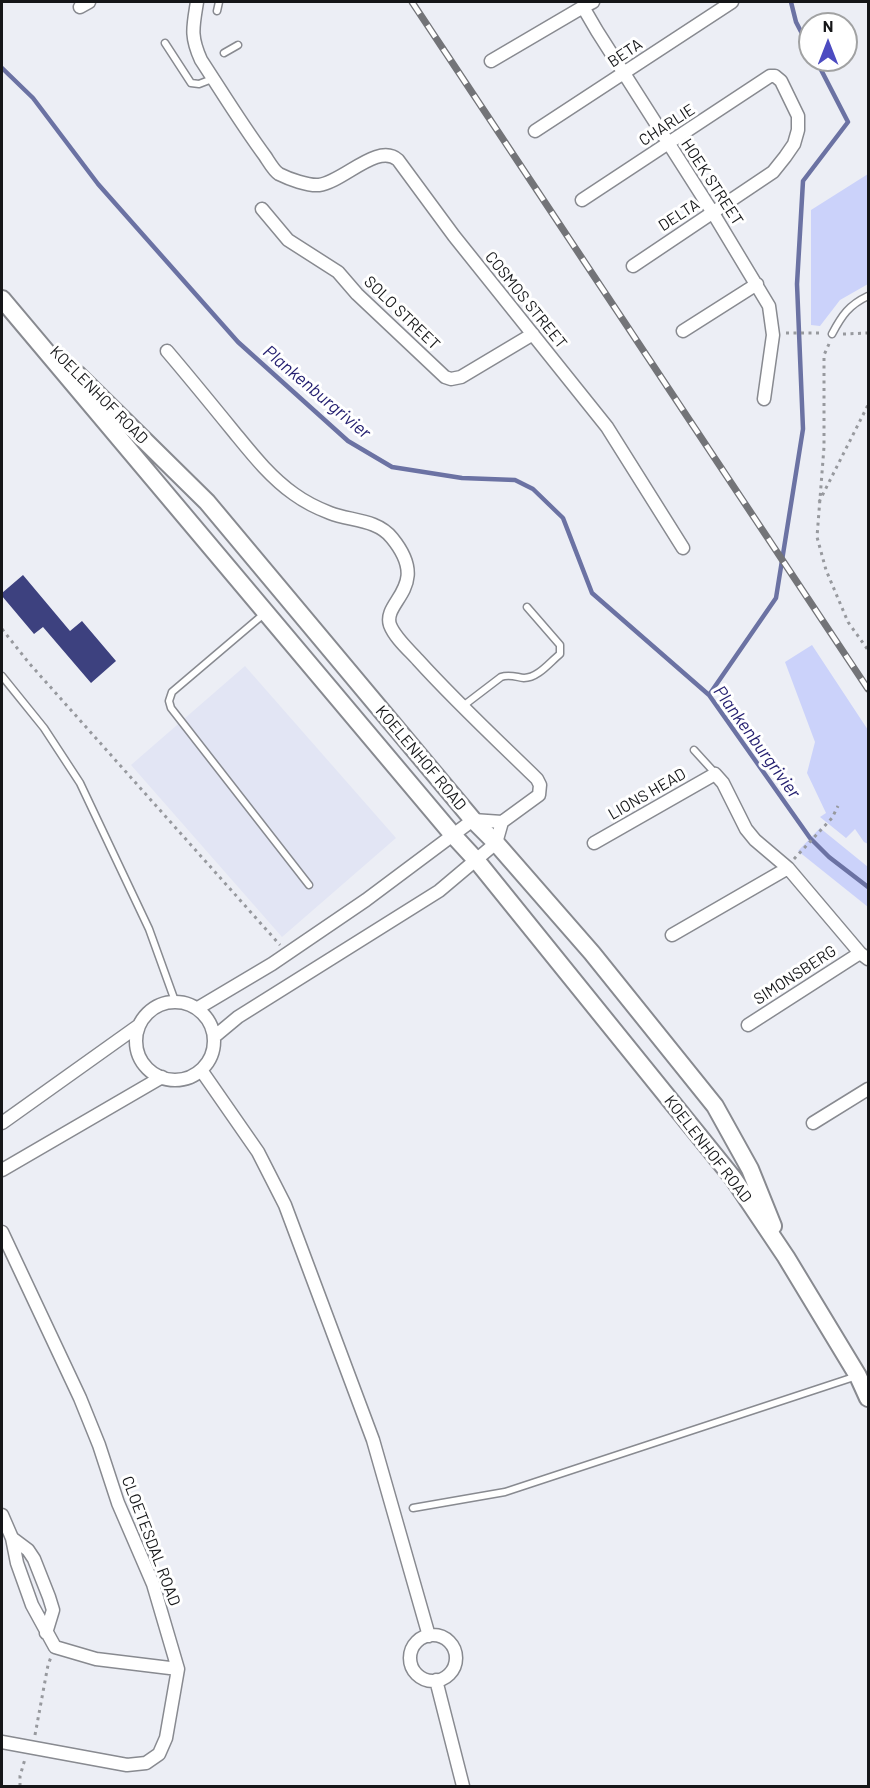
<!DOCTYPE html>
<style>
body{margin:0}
#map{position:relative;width:870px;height:1788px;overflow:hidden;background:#eceef5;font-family:Barlow,sans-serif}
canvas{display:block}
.frame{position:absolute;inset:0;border:3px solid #151618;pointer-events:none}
.north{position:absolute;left:798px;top:12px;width:60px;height:60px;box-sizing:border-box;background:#fff;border:2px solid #a1a2a3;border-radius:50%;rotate:0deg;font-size:16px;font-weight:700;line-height:24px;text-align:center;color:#151618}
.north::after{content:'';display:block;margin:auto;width:21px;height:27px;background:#4c4bc1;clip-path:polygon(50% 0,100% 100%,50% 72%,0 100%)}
</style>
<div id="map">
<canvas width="870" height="1788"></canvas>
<div class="frame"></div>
<div class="north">N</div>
</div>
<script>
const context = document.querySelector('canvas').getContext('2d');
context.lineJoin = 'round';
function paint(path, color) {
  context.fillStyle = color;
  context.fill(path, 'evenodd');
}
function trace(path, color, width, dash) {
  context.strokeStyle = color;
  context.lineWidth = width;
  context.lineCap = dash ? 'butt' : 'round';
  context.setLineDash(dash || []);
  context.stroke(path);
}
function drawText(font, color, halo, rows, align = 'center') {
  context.font = font + ' Barlow,sans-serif';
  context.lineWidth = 6;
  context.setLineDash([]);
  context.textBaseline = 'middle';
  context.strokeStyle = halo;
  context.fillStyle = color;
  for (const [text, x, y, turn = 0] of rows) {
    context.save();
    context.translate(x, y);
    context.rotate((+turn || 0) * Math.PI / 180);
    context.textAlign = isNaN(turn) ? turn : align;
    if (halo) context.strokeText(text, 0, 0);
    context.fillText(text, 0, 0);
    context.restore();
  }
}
paint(new Path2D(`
 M245 666 396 838 282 937 131 765Z`), '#e2e5f4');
paint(new Path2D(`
 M868 174V284L840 300 820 326 811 325V210Z
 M812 645 868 730V844L864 842 855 829 846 838 820 817 826 813 807 773 815 742 785 662Z
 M820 828 868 867V907L798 851Z`), '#cbd2fa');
trace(new Path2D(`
 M791 2 796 22 810 49
 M2 68 33 98 98 184 238 342 348 441 392 467 462 478 515 480 533 489 563 518 592 593 709 695 810 838 829 857 868 887
 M709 695 776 598 803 429 797 284 803 181 848 122 816 60`), '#6b72a3', 4.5);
paint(new Path2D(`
 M23 575 70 631 82 621 116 661 91 683 43 627 34 634 2 596V593Z`), '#3d417f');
const lane = new Path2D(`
 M217 11 219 2
 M165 43 191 83 199 84 212 79
 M224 53 238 45
 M832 334C842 315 849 305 868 296
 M265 613 172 692 169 701 171 708 309 885
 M2 676 44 728 80 783 149 929 175 1001
 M463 706 501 677C509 674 516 677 524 678 538 678 550 662 560 654V645L527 607
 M694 750 715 773
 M413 1508 505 1492 857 1376`);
const street = new Path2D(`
 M197 2C193 27 190 36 201 60 222 92 242 125 265 156 269 162 274 171 279 174 289 179 308 186 319 185 343 182 378 142 398 160L454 236 607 427 683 548
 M593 2 583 7 597 31 713 213 769 306 773 335 764 399
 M80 7 89 2
 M491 61 583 7
 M535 131 732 2
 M582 200 770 76H775L781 81 798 116V130L794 144 785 157 773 172 633 266
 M262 209 288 240 338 272 357 294 445 377 451 379 461 377 533 334
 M683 331 757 284
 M167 351C190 378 212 405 234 432 252 454 270 477 294 494 305 502 317 508 330 513 350 521 377 519 392 538 432 587 382 601 390 625 395 638 409 650 418 660 456 702 497 740 537 779L540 785 539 795 502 822 496 843 439 891 238 1017 214 1037
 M594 843 715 774 723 783 746 829 755 840 788 868 860 953 868 959
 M672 935 788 868
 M136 1041a39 39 0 1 1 78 0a39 39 0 1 1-78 0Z
 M198 1008 272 964 366 900 473 820 502 822
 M748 1025 860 953
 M201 1070 258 1152 285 1205 373 1440 429 1636
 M2 1123 138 1026
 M813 1123 868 1089
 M2 1170 162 1077
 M2 1232 80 1398 99 1445 118 1503 153 1584 178 1669 166 1738 159 1754 146 1763 127 1765 2 1742
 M2 1515 12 1538 17 1563 32 1605 55 1647 96 1659 178 1669
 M12 1538 28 1550 34 1559 49 1597 53 1610 46 1633
 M410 1658a23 23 0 1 1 46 0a23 23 0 1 1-46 0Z
 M436 1680 463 1786`);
const secondary = new Path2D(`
 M2 299 453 835 477 861 733 1178 786 1257 858 1376 868 1398
 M77 374 207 502 473 820 496 843 592 953 715 1106 750 1169 773 1226`);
trace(lane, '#888a90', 9);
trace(street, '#888a90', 15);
trace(secondary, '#888a90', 20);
trace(new Path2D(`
 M786 333H822
 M843 334 868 333
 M829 344 824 355V447L817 537 826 570 848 622 868 650
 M819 502 868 405
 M2 629 29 663 280 945
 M794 859 832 818 838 806
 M35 1735 48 1665 51 1657
 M20 1786V1776L25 1759`), '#97999e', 3, [3, 4.5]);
trace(lane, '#fff', 6);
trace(street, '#fff', 12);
trace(secondary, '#fff', 16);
const rail = new Path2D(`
 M412 2 868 689`);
trace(rail, '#737478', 7);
trace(rail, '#fff', 4.5, [14]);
drawText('16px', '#151618', '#fff', [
 ["BETA",625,53,-34],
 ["CHARLIE",667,125,-33],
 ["HOEK STREET",712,182,57],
 ["DELTA",679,215,-33],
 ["COSMOS STREET",526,300,51],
 ["SOLO STREET",402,313,44],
 ["KOELENHOF ROAD",99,395,45],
 ["KOELENHOF ROAD",421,758,50],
 ["LIONS HEAD",647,794,-30],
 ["SIMONSBERG",795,975,-33],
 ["KOELENHOF ROAD",708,1149,52],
 ["CLOETESDAL ROAD",151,1541,69]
]);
drawText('italic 18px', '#252071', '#fff', [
 ["Plankenburgrivier",317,392,40],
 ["Plankenburgrivier",757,742,54]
]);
</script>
